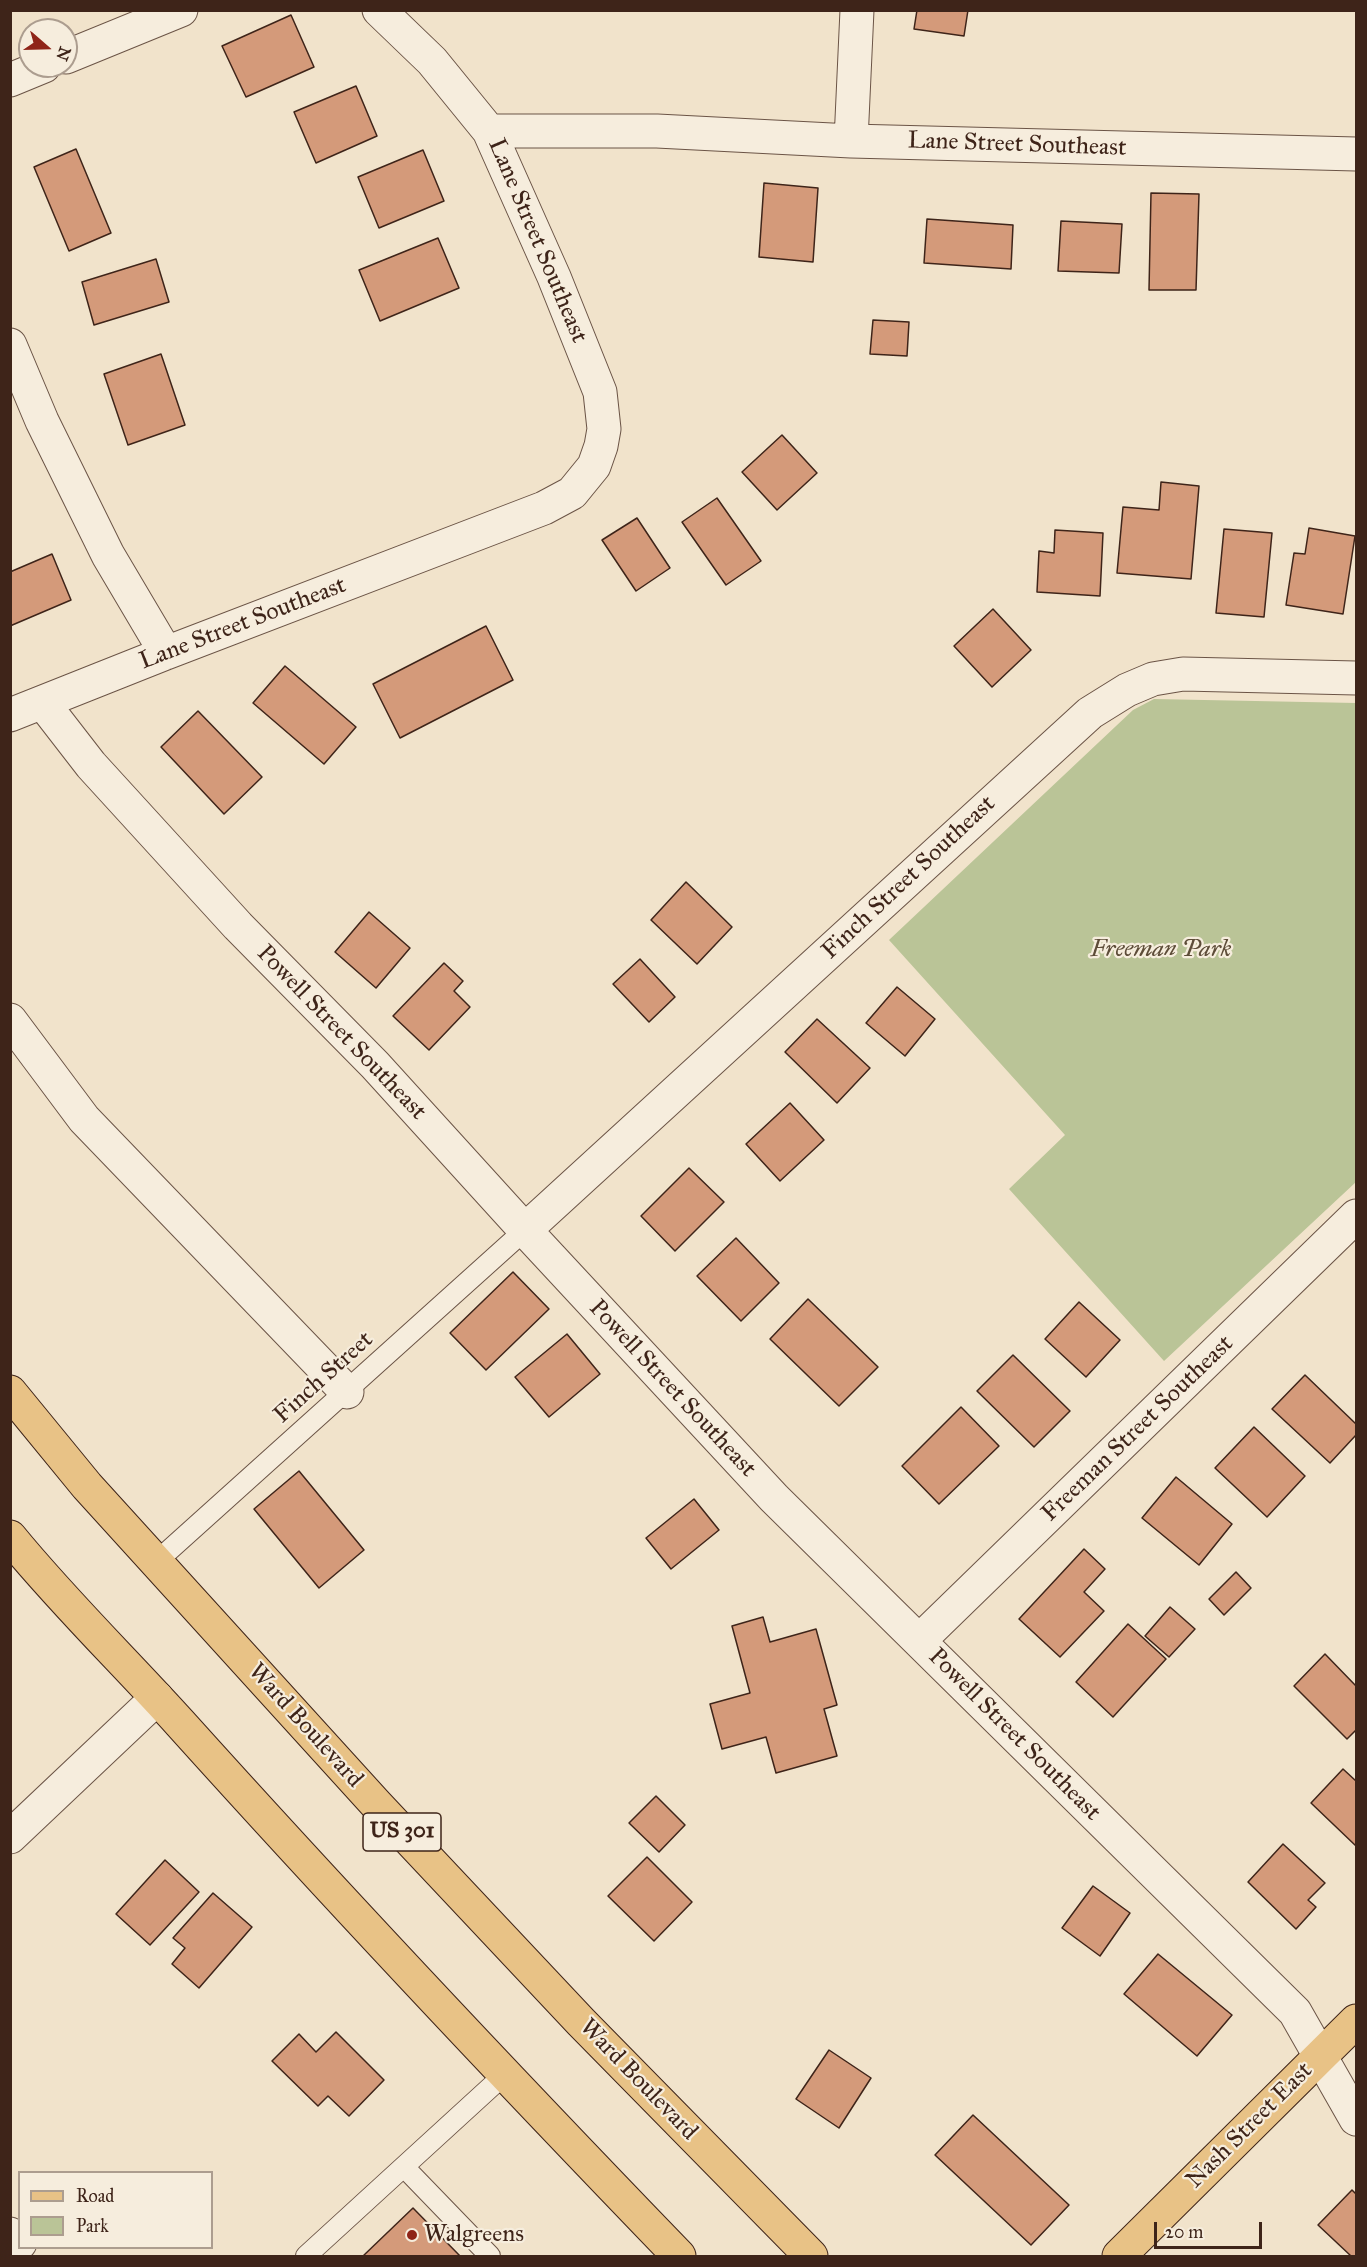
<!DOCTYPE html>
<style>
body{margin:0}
#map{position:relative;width:1367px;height:2267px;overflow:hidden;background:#f1e3cb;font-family:"IM FELL Great Primer",serif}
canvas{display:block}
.frame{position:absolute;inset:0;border:12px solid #3e2419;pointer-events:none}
.legend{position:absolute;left:18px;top:2171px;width:195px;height:78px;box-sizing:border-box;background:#f6eddd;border:2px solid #ac9d8f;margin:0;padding:8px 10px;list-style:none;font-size:18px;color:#3e2419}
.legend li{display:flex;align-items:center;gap:12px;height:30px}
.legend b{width:30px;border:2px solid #ac9d8f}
.north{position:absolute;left:18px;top:18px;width:60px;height:60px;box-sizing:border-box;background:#f6eddd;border:2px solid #ac9d8f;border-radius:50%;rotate:110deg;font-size:16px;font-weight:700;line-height:24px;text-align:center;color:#3e2419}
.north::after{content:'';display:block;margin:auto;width:21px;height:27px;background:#8f2418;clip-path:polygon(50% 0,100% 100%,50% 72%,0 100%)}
.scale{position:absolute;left:1154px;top:2222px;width:108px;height:27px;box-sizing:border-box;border:3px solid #3e2419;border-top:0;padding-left:8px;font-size:18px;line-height:21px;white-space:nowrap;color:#3e2419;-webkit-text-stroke:4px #f6eddd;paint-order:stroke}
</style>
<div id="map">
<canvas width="1367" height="2267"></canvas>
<div class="frame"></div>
<ul class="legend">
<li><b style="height:8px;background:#e8c286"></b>Road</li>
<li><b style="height:16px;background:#bac497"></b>Park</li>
</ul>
<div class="north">N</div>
<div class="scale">20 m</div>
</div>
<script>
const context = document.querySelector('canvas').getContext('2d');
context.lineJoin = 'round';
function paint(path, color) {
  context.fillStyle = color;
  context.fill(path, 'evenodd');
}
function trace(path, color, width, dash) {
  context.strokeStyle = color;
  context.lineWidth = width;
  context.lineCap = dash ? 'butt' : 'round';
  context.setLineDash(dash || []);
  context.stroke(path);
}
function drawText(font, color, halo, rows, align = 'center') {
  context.font = font + ' "IM FELL Great Primer",serif';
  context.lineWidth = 4.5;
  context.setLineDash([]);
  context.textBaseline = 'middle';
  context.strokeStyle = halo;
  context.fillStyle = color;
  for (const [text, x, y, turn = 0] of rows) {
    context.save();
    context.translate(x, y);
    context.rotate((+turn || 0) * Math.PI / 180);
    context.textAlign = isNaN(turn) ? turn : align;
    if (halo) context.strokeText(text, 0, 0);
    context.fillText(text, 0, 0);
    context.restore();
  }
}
paint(new Path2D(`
 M1154 699 1356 703V1182L1164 1361 1009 1189 1065 1135 889 940 1133 710Z`), '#bac497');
const building = new Path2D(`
 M917 10H968L964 36 914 29Z
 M291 15 314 67 246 97 222 46Z
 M356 86 377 136 316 163 294 112Z
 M76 149 111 233 69 251 34 167Z
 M423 150 444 201 379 228 358 177Z
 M764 183 818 188 813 262 759 257Z
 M1151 193 1199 194 1196 290H1149Z
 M927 219 1013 225 1011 269 924 263Z
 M1061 221 1122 224 1119 273 1058 271Z
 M438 238 459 288 380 321 359 270Z
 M156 259 169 302 94 325 82 282Z
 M873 320 909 322 907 356 870 354Z
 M161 354 185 425 128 445 104 374Z
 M782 435 817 473 777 510 742 472Z
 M1161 482 1199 486 1191 579 1117 573 1123 507 1159 510Z
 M717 498 761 561 726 585 682 522Z
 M637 518 670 568 636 591 602 540Z
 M1309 528 1355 536 1343 614 1286 605 1294 553 1305 554Z
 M1224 529 1272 533 1264 617 1216 613Z
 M1055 530 1103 533 1100 596 1037 592 1039 551 1054 553Z
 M52 554 71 600 10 626V572Z
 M993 609 1031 650 992 687 954 646Z
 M486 626 513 680 400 738 373 684Z
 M285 666 356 727 324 764 253 703Z
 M198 711 262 777 224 814 161 747Z
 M686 882 732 927 697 964 651 920Z
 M369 912 410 948 376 988 335 952Z
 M640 959 675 997 649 1022 613 984Z
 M444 963 463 981 454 991 470 1007 429 1050 393 1016Z
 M897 987 935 1019 905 1056 866 1023Z
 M817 1019 870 1068 837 1103 785 1052Z
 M790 1103 824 1140 780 1181 746 1144Z
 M689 1168 724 1202 675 1251 641 1216Z
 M736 1238 779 1283 741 1321 697 1276Z
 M513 1272 549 1309 486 1370 450 1333Z
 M808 1299 878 1367 839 1406 770 1339Z
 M1079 1302 1120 1340 1086 1377 1045 1339Z
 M567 1334 600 1374 549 1417 515 1377Z
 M1013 1355 1070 1411 1034 1447 977 1391Z
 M1305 1375 1356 1424V1435L1330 1463 1272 1409Z
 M961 1407 999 1446 939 1504 902 1466Z
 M1254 1427 1305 1476 1267 1517 1215 1468Z
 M299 1471 364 1550 319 1588 254 1509Z
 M1176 1477 1232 1524 1199 1565 1142 1518Z
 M694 1499 719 1530 671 1569 646 1538Z
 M1084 1549 1105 1569 1084 1592 1104 1611 1060 1657 1019 1619Z
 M1236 1572 1251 1588 1224 1615 1209 1599Z
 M1170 1607 1195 1629 1169 1657 1145 1636Z
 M763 1617 770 1642 816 1629 837 1705 824 1709 837 1756 776 1773 766 1737 722 1749 710 1704 750 1693 732 1626Z
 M1128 1624 1166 1659 1113 1717 1076 1682Z
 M1325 1654 1356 1686V1730L1347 1739 1294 1686Z
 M1343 1769 1356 1781V1846L1311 1803Z
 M656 1796 685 1825 659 1852 629 1823Z
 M1283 1844 1325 1883 1308 1900 1316 1907 1296 1929 1248 1882Z
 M647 1857 692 1902 654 1941 608 1896Z
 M165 1860 199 1892 150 1945 116 1914Z
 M1093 1886 1130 1913 1100 1956 1062 1928Z
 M213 1893 252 1927 199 1988 172 1964 185 1948 173 1938Z
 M1158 1954 1232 2015 1197 2056 1124 1994Z
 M336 2032 384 2080 349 2116 328 2096 318 2106 272 2061 299 2034 316 2052Z
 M829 2050 871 2078 839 2128 796 2099Z
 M973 2115 1069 2205 1031 2245 935 2155Z
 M1352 2190 1356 2194V2256H1351L1318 2225Z
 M413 2208 460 2256H363Z`);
paint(building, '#d49a7a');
trace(building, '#3e2419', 1.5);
const service = new Path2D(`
 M156 1562 525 1230
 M404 2167 490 2256
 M306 2256 505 2074`);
const minor = new Path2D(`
 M66 57 181 10
 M10 80 44 66
 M489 131H657L851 141 1356 154
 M851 141 857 10
 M10 345 42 421 108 555 166 653
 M43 703 91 765 238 926 375 1065 525 1230 774 1498 1295 2012 1356 2119
 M10 715 166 653 544 508 572 493 594 466 601 446 604 429 600 392 554 277 489 131 432 61 379 10
 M10 1020 84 1119 347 1392
 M525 1230 1090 713 1127 690 1153 679 1183 674 1356 678
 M919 1641 1356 1216
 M10 1837 157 1698
 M10 2234 20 2243`);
const primary = new Path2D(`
 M1119 2256 1356 2021`);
const trunk = new Path2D(`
 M10 1392 87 1486 376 1804 581 2022 811 2256
 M10 1537C63 1602 124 1661 180 1723 343 1904 510 2081 679 2256`);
trace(service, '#6b5446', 22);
trace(minor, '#6b5446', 35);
trace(primary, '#3e2419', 35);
trace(trunk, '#3e2419', 35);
trace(service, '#f6eddd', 20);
trace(minor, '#f6eddd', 33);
trace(primary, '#e8c286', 33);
trace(trunk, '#e8c286', 33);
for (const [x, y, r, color] of [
 [412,2235,6,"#8f2418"]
]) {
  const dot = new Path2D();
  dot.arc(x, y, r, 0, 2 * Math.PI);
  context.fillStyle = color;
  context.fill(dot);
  trace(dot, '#f6eddd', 2);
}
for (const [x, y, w] of [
 [402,1832,78]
]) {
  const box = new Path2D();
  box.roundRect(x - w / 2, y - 19, w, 38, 4.5);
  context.fillStyle = '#f6eddd';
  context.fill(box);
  trace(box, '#3e2419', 1.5);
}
drawText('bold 22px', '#3e2419', null, [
 ["US 301",402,1832]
]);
drawText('24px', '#3e2419', '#f6eddd', [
 ["Lane Street Southeast",1017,145,2],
 ["Lane Street Southeast",537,241,67],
 ["Lane Street Southeast",243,624,-21],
 ["Finch Street Southeast",909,878,-43],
 ["Powell Street Southeast",341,1033,46],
 ["Finch Street",324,1378,-42],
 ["Powell Street Southeast",672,1389,47],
 ["Freeman Street Southeast",1138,1429,-44],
 ["Ward Boulevard",305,1726,48],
 ["Powell Street Southeast",1014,1735,45],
 ["Ward Boulevard",638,2080,46],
 ["Nash Street East",1250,2126,-45]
]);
drawText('italic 24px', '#5d4c38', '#f6eddd', [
 ["Freeman Park",1161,950]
]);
drawText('24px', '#3e2419', '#f6eddd', [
 ["Walgreens",424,2235]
], 'left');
</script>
